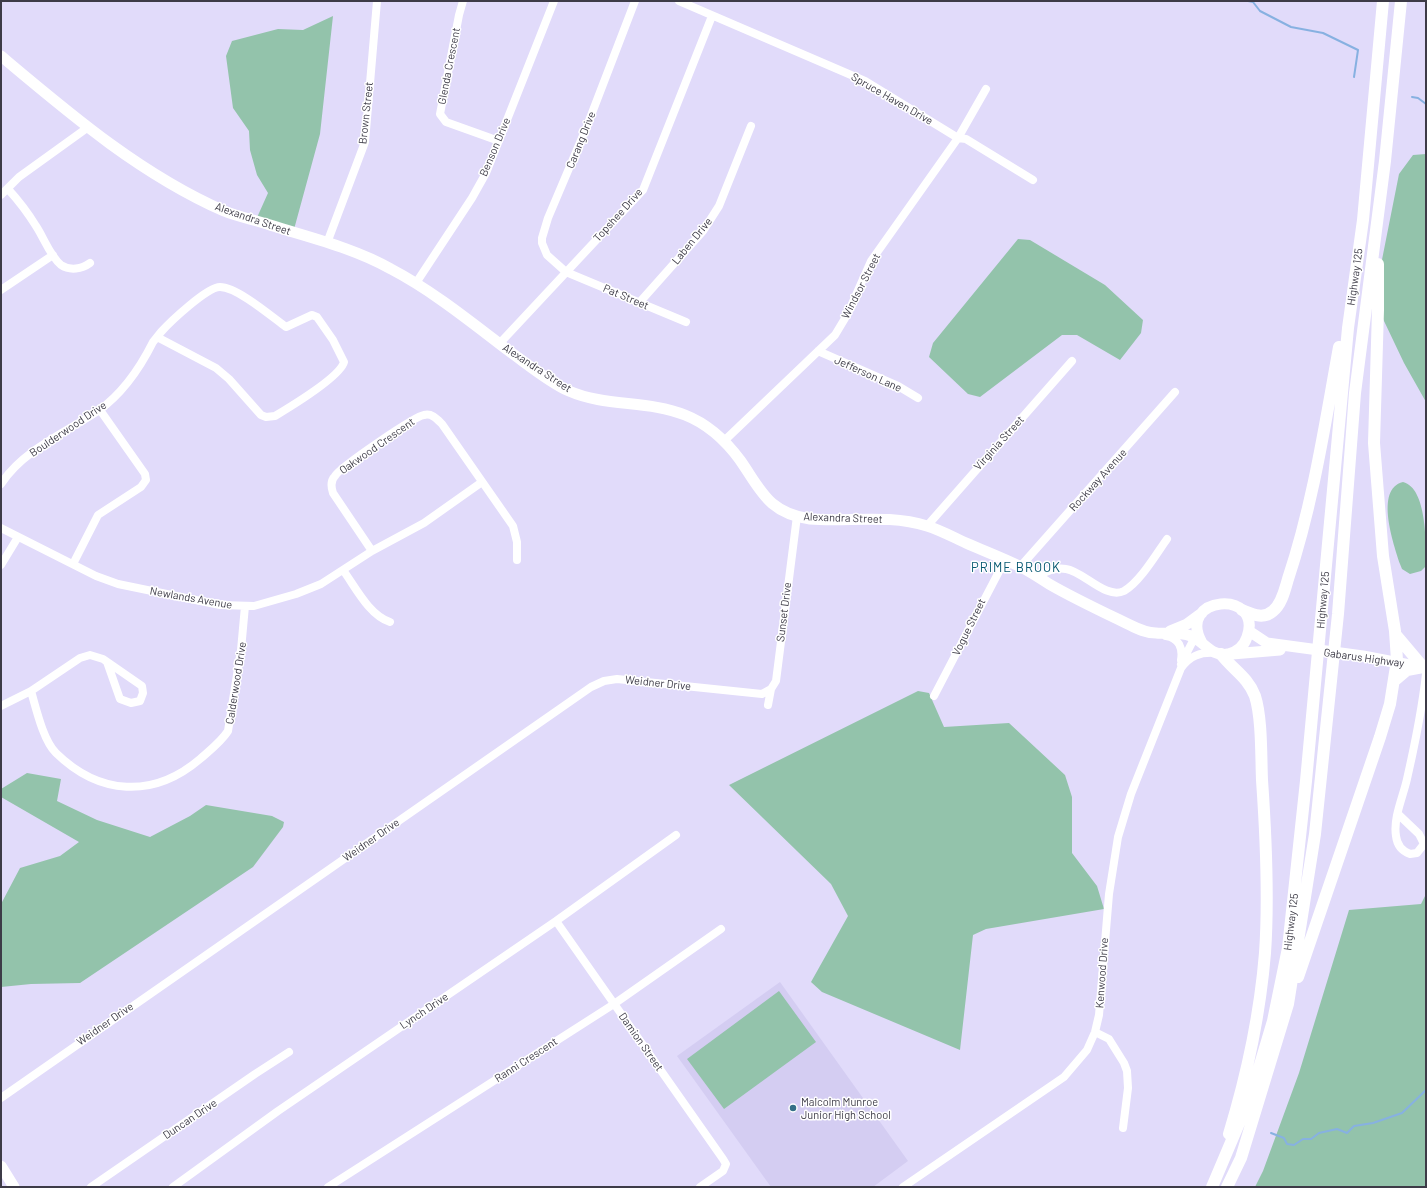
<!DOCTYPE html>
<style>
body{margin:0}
#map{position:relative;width:1427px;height:1188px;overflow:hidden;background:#e1dbfa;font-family:Barlow,sans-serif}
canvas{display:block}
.frame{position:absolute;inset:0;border:2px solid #3d3b47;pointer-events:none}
</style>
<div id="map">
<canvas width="1427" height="1188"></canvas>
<div class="frame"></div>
</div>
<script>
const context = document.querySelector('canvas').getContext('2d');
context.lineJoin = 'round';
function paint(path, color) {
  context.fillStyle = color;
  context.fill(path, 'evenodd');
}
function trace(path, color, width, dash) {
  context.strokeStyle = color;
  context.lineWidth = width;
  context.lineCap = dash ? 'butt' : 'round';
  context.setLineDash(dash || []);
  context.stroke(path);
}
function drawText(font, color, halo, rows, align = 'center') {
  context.font = font + ' Barlow,sans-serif';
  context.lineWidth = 3;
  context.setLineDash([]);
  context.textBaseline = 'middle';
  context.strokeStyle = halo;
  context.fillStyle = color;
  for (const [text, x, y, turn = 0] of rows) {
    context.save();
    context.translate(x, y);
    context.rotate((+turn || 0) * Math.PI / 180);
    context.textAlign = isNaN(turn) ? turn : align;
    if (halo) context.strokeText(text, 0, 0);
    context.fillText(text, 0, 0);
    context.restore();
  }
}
paint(new Path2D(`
 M780 982 908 1161 873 1187H771L677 1056Z`), '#d4cdf2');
paint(new Path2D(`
 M333 16 320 134 293 233 255 222 268 193 257 175 250 150 249 131 233 108 226 56 232 41 278 29 303 30Z
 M1426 154V402L1404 363 1374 300 1399 174 1413 155Z
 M1018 239 1030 240 1105 285 1143 320 1141 333 1120 360 1077 335H1062L980 397 968 394 929 357 933 343Z
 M1403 482C1427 488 1426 543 1426 566L1421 571 1410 574 1402 569 1400 564C1394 545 1374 489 1403 482Z
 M918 691 929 693 944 727 1009 723 1065 775 1072 797V853L1097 886 1104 909 986 929 973 935 960 1050 822 992 811 982 848 916 831 884 729 785Z
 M27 773 61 779 57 801 97 820 150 837 190 816 206 805 272 816 284 822 283 827 253 867 80 983 31 984 1 987V904L20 868 60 856 79 842 1 797V789Z
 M1426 894V1187H1255L1263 1171 1299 1073 1349 910 1421 904Z
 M779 991 816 1042 724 1109 687 1059Z`), '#93c3ab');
trace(new Path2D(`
 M1248 1 1253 2 1260 11 1291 27 1323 33 1358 50 1354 77
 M1412 97 1418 98 1426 104
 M1271 1133 1284 1138 1287 1144 1294 1145 1303 1139H1311L1319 1133 1337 1129 1347 1133 1354 1126 1373 1123 1402 1113 1426 1090`), '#87b1e1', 2);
trace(new Path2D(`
 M463 1 459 15 440 114 446 122 499 141
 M635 1 587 126 548 218 542 238V243L547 255 566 272 686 322
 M679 1 865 81 958 138 966 139 1033 180
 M8 189C18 200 28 213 36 226 44 238 50 256 61 265 70 271 82 269 90 263
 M1 195 19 177 87 128
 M327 243 365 142 377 1
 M416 283 472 198 486 173 554 1
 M1 290 53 255
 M639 303 703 231 719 206 751 126
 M500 343 643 190 712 16
 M818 351 898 386 918 398
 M724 441 835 335 847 315 871 261 958 138 986 89
 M1 484C23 450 65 433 98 411 122 394 140 368 153 342L161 332C170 322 207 287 220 287 237 287 271 316 286 327L312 315 317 317 333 340 344 362C340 377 290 407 275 416L266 417 261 415 229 379 216 368 157 337
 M927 526 1072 361
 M1 528 96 576 118 584 220 605 254 606 296 594 321 584 372 551 424 523 482 482
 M372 551 333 493C331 487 330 481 335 476 340 467 415 416 424 415 432 413 437 419 442 424L513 526 517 542V560
 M73 564 98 515 141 487 146 480 145 474 100 410
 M1 565 18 537
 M1020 567 1175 392
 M343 570C356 588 369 615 390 622
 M1036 576C1046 572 1054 567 1066 569 1083 571 1106 600 1124 591 1140 582 1157 553 1167 539
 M1166 636C1179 638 1183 648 1181 660
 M1181 664 1197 633
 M31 691C36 708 43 740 56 753 99 795 153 799 200 759 209 751 221 742 228 731L241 650 245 606
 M934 696 1005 560
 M768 705 771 689 776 681 797 516
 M1 706 31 691 80 658 90 655 103 659 142 686 143 693 140 701 131 703 120 699 107 662
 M1399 815 1419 834 1424 844 1417 853 1410 854C1402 851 1397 845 1396 836 1393 818 1403 797 1407 779 1415 744 1422 710 1426 674
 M556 921 723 1159 726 1164 723 1171 700 1187
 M1095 1032 1109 1039 1124 1063 1127 1071 1128 1088 1123 1128
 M1 1098 591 687 604 681 617 679 762 694 771 689
 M91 1187 255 1074 289 1052
 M173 1187 278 1111 556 921 676 835
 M328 1187 614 1004 721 929
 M903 1187 1064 1077 1087 1050 1095 1032 1099 1015 1109 894 1118 837 1131 794 1181 668C1190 656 1200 652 1215 653`), '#fff', 8);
trace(new Path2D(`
 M1 56C70 114 140 174 224 211 239 217 255 220 270 225 311 238 354 248 391 269 433 291 471 322 509 351 526 363 550 383 569 391 605 407 648 400 685 415 708 424 726 441 740 460 761 490 768 513 810 519 848 522 889 514 927 526 940 530 953 537 966 543 984 551 1003 558 1021 567 1031 572 1040 578 1049 584 1075 599 1103 612 1130 625 1138 629 1146 633 1156 633 1168 634 1180 632 1191 636 1205 642 1211 657 1228 654 1237 652 1244 646 1247 637 1264 589 1175 595 1202 643
 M1170 631 1187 624 1202 613
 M1249 631 1267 643 1363 656 1420 667
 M1232 654 1280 650
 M1 1166 14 1187`), '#fff', 11);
trace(new Path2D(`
 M1242 610C1252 614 1263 620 1273 611 1282 604 1285 589 1288 579 1313 504 1325 424 1339 347
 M1396 635 1423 667
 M1221 654C1232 669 1248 677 1255 696 1262 718 1261 756 1262 780 1266 837 1269 896 1265 953 1260 1014 1247 1075 1229 1134
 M1394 681 1407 670 1423 667
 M1298 977 1380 737 1390 704 1397 660 1395 631 1383 556 1374 443 1378 310V264
 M1212 1187 1251 1095 1273 1021 1288 948 1306 781 1348 328 1363 220 1383 1
 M1227 1187 1241 1158 1288 1004 1315 834 1338 614 1355 393 1385 161 1401 1`), '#fff', 12);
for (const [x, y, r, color] of [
 [793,1108,4,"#346f87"]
]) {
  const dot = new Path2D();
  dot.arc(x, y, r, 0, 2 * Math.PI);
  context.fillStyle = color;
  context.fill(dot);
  trace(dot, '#fff', 1.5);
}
drawText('11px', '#3d3b47', '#fff', [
 ["Glenda Crescent",449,66,-79],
 ["Spruce Haven Drive",892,99,30],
 ["Brown Street",366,113,-84],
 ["Carang Drive",581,140,-68],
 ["Benson Drive",495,147,-67],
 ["Topshee Drive",618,215,-48],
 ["Alexandra Street",253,219,19],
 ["Laben Drive",692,241,-51],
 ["Highway 125",1355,277,-82],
 ["Windsor Street",861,286,-63],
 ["Pat Street",626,297,23],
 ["Alexandra Street",537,368,33],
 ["Jefferson Lane",868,374,24],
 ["Boulderwood Drive",68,429,-34],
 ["Virginia Street",999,443,-48],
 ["Oakwood Crescent",377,446,-35],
 ["Rockway Avenue",1098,480,-48],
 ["Alexandra Street",843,518,2],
 ["Newlands Avenue",191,598,10],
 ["Highway 125",1323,600,-85],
 ["Sunset Drive",784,612,-83],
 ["Vogue Street",969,627,-64],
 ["Gabarus Highway",1364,658,8],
 ["Calderwood Drive",236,683,-81],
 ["Weidner Drive",658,683,6],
 ["Weidner Drive",371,840,-35],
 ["Highway 125",1291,922,-83],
 ["Kenwood Drive",1102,973,-86],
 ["Lynch Drive",424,1011,-34],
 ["Weidner Drive",105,1024,-35],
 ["Damion Street",641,1042,55],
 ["Ranni Crescent",526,1060,-33],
 ["Duncan Drive",190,1119,-34]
]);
drawText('11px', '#3d3b47', '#fff', [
 ["Malcolm Munroe",801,1102],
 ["Junior High School",801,1115]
], 'left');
context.letterSpacing = '1px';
drawText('13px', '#075871', '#fff', [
 ["PRIME BROOK",1016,568]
]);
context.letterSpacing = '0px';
</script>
